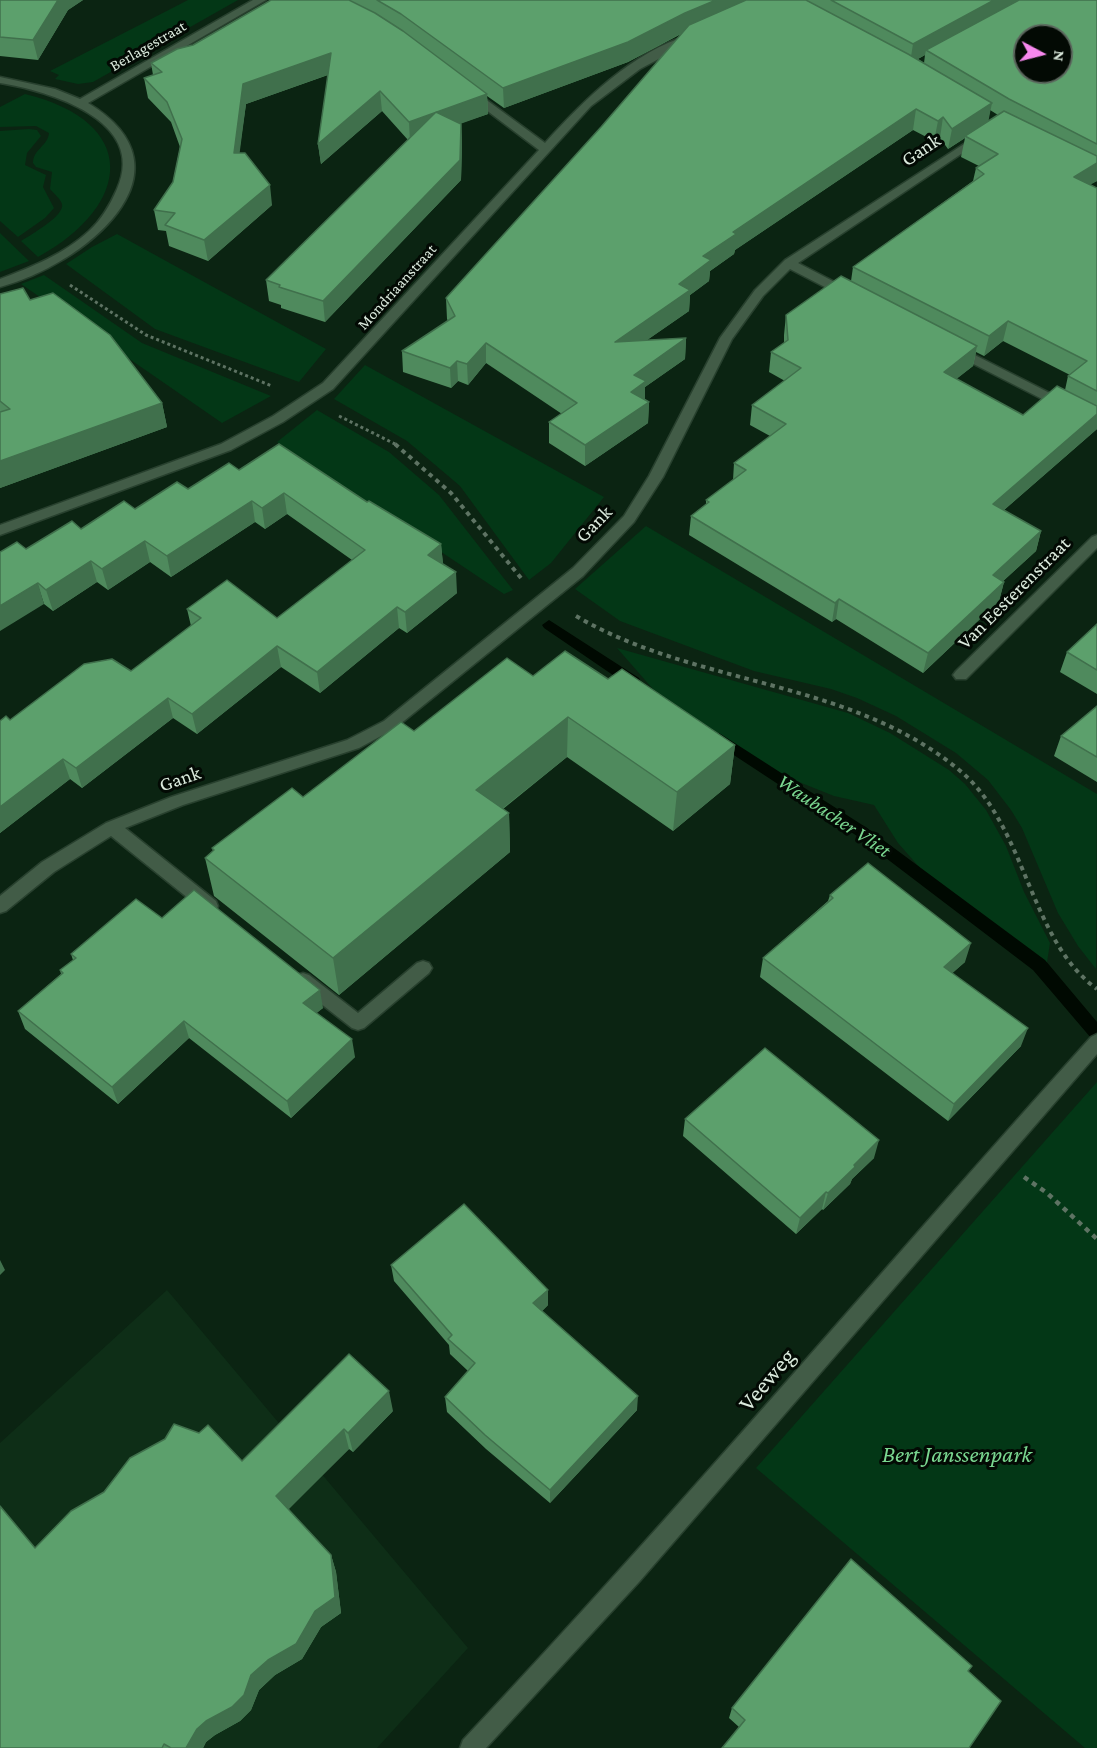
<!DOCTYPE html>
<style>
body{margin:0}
#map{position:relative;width:1097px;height:1748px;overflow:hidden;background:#0b2412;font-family:"Crimson Pro",serif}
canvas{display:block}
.north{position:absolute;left:1013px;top:24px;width:60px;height:60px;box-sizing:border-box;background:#030a04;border:2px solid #59645b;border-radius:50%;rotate:97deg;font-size:16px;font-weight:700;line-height:24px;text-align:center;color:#dbeadd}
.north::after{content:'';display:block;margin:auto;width:21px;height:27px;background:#f688ed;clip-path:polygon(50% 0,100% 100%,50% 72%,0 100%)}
</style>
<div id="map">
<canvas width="1097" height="1748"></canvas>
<div class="north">N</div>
</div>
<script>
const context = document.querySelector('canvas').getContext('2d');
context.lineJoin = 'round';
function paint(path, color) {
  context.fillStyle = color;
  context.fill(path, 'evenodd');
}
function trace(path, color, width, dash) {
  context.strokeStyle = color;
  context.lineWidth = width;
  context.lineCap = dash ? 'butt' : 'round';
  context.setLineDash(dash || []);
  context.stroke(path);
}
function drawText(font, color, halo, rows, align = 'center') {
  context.font = font + ' "Crimson Pro",serif';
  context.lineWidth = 6;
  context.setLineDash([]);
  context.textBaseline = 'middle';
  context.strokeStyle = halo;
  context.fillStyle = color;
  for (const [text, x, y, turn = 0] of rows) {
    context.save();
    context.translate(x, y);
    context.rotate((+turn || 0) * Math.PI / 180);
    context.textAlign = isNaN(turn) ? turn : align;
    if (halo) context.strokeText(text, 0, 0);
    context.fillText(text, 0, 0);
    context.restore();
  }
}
paint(new Path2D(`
 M167 1290 468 1648 377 1748H0V1443Z`), '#0e2e17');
paint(new Path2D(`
 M188 0H238L93 82 78 84 55 79 59 75 50 71Z
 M25 94C140 122 133 205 38 257L21 241C30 235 65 216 62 204 60 198 54 194 50 189L52 172 36 167 33 163C33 149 48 146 49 133L36 126 0 127V107Z
 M29 129 37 130 41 136 27 153 25 165 46 175 43 187 54 208 45 218 18 237 0 221V131Z
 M0 233 29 261 0 272Z
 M117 234 326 349 299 382 155 329 66 264 92 247Z
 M44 275 142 343 271 396 222 423 21 284Z
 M365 365 604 497 551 563 529 580 460 486 407 441 334 399Z
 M317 410 389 452 439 495 513 590 504 594 277 442Z
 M646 526 1097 794 1096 969 1078 946 1058 913 1022 828 1011 810 988 780 956 753 896 716 857 698 831 689 754 671 620 621 575 589Z
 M617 648 848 713 890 733 949 770 965 784 986 810 1006 846 1024 892 1050 943 1046 969 943 894 898 843 874 805 834 796 779 774 659 696Z
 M1097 1082V1748H1085L756 1468Z`), '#033716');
paint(new Path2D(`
 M549 620 639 678 641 682 639 686H629L544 628 542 625Z
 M719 733 867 828 1045 960 1097 1022V1040L1091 1038 1033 970 857 836 714 742 712 738Z`), '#000901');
const minor = new Path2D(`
 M253 0H266L88 103C202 172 81 266 0 287V279C32 267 64 254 89 231 102 219 110 205 117 189 148 120 49 91 0 83V77L55 89 80 99Z
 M690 35 695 38 694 40 640 69 591 106 333 389 283 422 231 450 0 535V525L221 444 273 416 323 383 539 150 465 94V90H473L545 143C583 101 633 51 690 35Z
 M981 133 987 136 985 138 798 263 854 292 856 295 854 298H846L790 269 763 296 732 339 663 477 634 522 583 576 394 729 359 748 183 805 125 828 216 901 218 906 216 911 210 913 204 911 111 836 54 872 6 911 0 913V896L42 862 106 823 171 797 347 740 384 721 573 568 624 516 649 476 720 338 755 290 785 260Z
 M955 345 1097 417V427L950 352 949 349 950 346Z
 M1097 535V548L966 679H956L953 675 956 671 1092 537Z
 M423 961 429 963 432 968 429 973 364 1028 358 1030 352 1028 297 985 294 980 297 975 303 973 309 975 358 1013 417 963Z
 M1097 1034V1054L639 1582 486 1748H460L463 1740C679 1511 881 1270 1091 1037Z`);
trace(minor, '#28402e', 3);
trace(new Path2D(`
 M70 285 146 335 272 386
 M339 416 397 445`), '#5e7363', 3, [3, 3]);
trace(new Path2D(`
 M395 444 451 493 521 578
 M576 616C695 686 848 679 958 769 1027 825 1028 939 1097 989`), '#5e7363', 4, [4.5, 4.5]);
trace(new Path2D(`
 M1024 1177 1047 1193 1097 1239`), '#5e7363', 4.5, [5, 5]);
paint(minor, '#425c47');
paint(new Path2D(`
 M0 0H83L68 10 38 60 0 56Z
 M271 0H1097V181L1090 184 1097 188V429L1004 510 1041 531 1036 551 1003 581 1004 582 999 601 923 673 836 619 832 622 689 535 691 516 706 504V500L733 480 734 463 770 436 750 425 752 405 785 381 769 372 771 352 784 343V335L786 315 851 281 853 267 973 181 976 168 979 166 961 157 965 138 948 149 940 138 934 141 913 130 735 250 734 254 710 271 709 281 690 295 689 311 647 340 686 338 685 359 645 387V399L649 402 648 423 585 466 549 443V422L562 414 486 363 468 385 458 381 451 388 403 372 402 351 448 321 447 319 446 298 601 127 683 33 628 62 504 108 487 96 488 114 461 123 462 144 461 180 325 322 281 308V305L269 301 266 280 408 140 382 111 321 164 318 144 328 75 246 104 239 153 272 205 208 261 169 246 166 231 158 230 154 210 173 182 180 147 171 122 148 98 144 78 153 75 151 63 193 45ZM925 55 924 63 918 59ZM990 110 998 115 988 121ZM1003 341 1070 375 1068 376 1065 390 1023 415 956 379 973 366 976 352 984 356Z
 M0 294 30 300 162 403 167 427 0 488Z
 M239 470 367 502 441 544 443 564 457 593 407 633 399 628 320 693 281 667 197 734 173 718 82 788 70 779 0 833V721L10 720 131 671 191 626 187 609 277 618 352 560 287 514 265 529 255 522 171 577 150 562 108 590 97 582 53 611 44 604 26 549Z
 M1097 624V694L1060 672 1067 652Z
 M533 676 608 679 735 745 730 784 673 831 567 757 503 809 509 813 510 852 339 995 214 896 205 858 213 851 212 848 303 797 414 731Z
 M1097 706V782L1054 756 1061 736Z
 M830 895 965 962 952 973 1021 1046 948 1121 760 977 763 958 828 901Z
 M162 918 323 1008 316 1013 355 1057 291 1118 189 1038 118 1104 25 1029 18 1011 61 974 60 970 73 960 71 954Z
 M685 1119 874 1158 852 1179 850 1184 823 1210 822 1209 796 1234 683 1136Z
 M391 1265 548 1305 542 1311 637 1410 550 1503 486 1449 447 1412 445 1397 468 1371 450 1354 449 1345 394 1281Z
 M393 1411 353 1452 349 1449 288 1509 331 1555 336 1572 341 1613 321 1627 302 1659 275 1675 259 1690 251 1710 240 1721 215 1735 206 1742 203 1748H0L35 1548 242 1461Z
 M972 1666 739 1727 729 1718 732 1708Z`), '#4f8a5d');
paint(new Path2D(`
 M58 0H83L68 10 38 60 33 40Z
 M716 0H761L684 32 628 62 504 108 503 88Z
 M994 0H1077L926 50 925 55 910 63 913 44Z
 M331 53 333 73 246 104 237 173 234 153 243 84Z
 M380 91 382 111 321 164 318 144Z
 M487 94 488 114 410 142 409 122Z
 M992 103 988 123 965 136V138L948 149 952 129Z
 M916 109 913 130 735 250 734 254 710 271 709 281 690 295 689 311 614 363 615 342 679 284 703 256 733 232Z
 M943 117 940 138 934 141 938 121Z
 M461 124 462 144 461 180 325 322 323 301Z
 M1097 163V181L1069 197 1074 177Z
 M270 185 272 205 208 261 204 240Z
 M1008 321 1003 341 984 356 989 336Z
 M686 338 685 359 645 387V402L631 392 634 375Z
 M486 343V363L468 385 467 364Z
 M977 346 973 366 940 392 944 372Z
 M457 361 458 381 451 388 450 368Z
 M649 402 648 423 585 466V445Z
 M162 403 167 427 0 488V461Z
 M1097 414V429L988 524 993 504Z
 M284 493 287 514 265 529 262 508Z
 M252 501 255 522 171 577 167 556Z
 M1041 531 1036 551 988 595 993 575Z
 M145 541 150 562 108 590 102 569Z
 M441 544 443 565 428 555Z
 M91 561 97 582 53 611 46 590Z
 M456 572 457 593 407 633 405 612Z
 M1004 582 999 601 923 673 928 653Z
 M38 583 44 604 0 631V606Z
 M839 599 836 619 832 622 835 603Z
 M397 607 399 628 320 693 317 672Z
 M277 646 281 667 197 734 192 714Z
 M168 698 173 718 82 788 76 768Z
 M568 717 567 757 478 828 476 790Z
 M735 745 730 784 673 831 677 792Z
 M63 759 70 779 0 833V807Z
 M509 813 510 852 339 995 333 958Z
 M971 943 965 962 938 986 944 967Z
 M320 990 323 1008 307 1021 303 1003Z
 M184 1021 189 1038 118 1104 112 1087Z
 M1028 1028 1021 1046 948 1121 954 1104Z
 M352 1039 355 1057 291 1118 287 1101Z
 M879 1140 874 1158 852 1179 850 1184 823 1210 828 1193 854 1165Z
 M826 1192 822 1209 796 1234 800 1218Z
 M0 1260 5 1270 0 1275Z
 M548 1290V1305L534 1319 533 1303Z
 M389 1391 393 1411 353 1452 348 1433Z
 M638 1396 637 1410 550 1503V1490Z
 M344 1429 349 1449 283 1515 276 1496Z
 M331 1555 336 1572 341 1613 321 1627 302 1659 275 1675 259 1690 251 1710 240 1721 215 1735 206 1742 203 1748H186L197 1729 251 1675Z`), '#40704c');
const building = new Path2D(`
 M0 0H58L33 40 0 37Z
 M271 0H349L375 13 403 31 487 94 409 122 380 91 318 144 331 53 243 84 234 153H245L270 185 204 240 165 225 175 213 154 210 173 182 182 139 167 102 144 78 162 72 151 63 177 49 193 45Z
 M377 0H716L685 13 628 42 503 88 401 14Z
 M746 0H806L908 54 992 103 952 129 943 117 938 121 916 109 733 232 736 234 703 256 711 260 679 284 690 290 615 342 686 338 634 375 646 381 631 392 649 402 585 445 549 422 577 403 486 343 467 364 457 361 450 368 402 351 455 316 446 298 601 127 689 25Z
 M831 0H994L913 44Z
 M1019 0H1097V144L1009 99 926 50ZM1025 36H1061V72H1025Z
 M1004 111 1097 156V163L1074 177 1097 188V391L1068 376 1087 361 1008 321 989 336 853 267 984 174 976 168 998 154 965 136Z
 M436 112 461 124 460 160 323 301 279 287 280 285 266 280Z
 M841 276 977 346 944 372 1023 415 1057 386 1097 406V414L993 504 1041 531 993 575 1004 582 928 653 839 599 835 603 691 516 709 502 706 500 746 470 734 463 786 424 752 405 801 368 771 352 788 340 786 315Z
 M23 288 30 300 53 293 110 335 162 403 0 461V412L10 409 0 401V294Z
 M279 444 367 502 369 501 441 544 428 555 456 572 405 612 397 607 317 672 277 646 192 714 168 698 76 768 63 759 0 807V721L6 716 10 720 84 664 112 659 131 671 201 618 187 609 227 580 277 618 365 550 284 493 262 508 252 501 167 556 145 541 102 569 91 561 46 590 38 583 0 606V552L17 542 26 549 72 521 81 529 124 501 135 509 177 482 188 489 229 463 239 470Z
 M1097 624V670L1067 652Z
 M565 651 608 679 622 669 735 745 677 792 568 717 476 790 509 813 333 958 205 858 214 850 212 848 292 788 303 797 401 722 414 731 507 658 533 676Z
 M1097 706V757L1061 736Z
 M868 863 971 943 944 967 1028 1028 954 1104 763 958 833 898 830 895Z
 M194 890 320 990 303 1003 352 1039 287 1101 184 1021 112 1087 18 1011 63 973 60 970 76 958 71 954 136 899 162 918Z
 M765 1048 879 1140 854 1165 855 1167 828 1193 826 1192 800 1218 685 1119Z
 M464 1204 548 1290 533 1303 638 1396 550 1490 485 1435 445 1397 475 1363 448 1339 452 1335 391 1265Z
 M349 1354 389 1391 348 1433 344 1429 276 1496 331 1555 335 1597 315 1611 296 1644 268 1660 251 1675 244 1695 232 1707 206 1721 197 1729 186 1748H171L164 1744 162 1748H0V1506L35 1548 71 1511 104 1492 130 1458 165 1439 174 1424 199 1433 208 1425 242 1461Z
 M851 1559 972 1666 968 1671 1001 1701 969 1748H722L745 1720 732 1708Z`);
paint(building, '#5ca06c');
trace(building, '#40704c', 1.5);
drawText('16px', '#dbeadd', '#030a04', [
 ["Berlagestraat",148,46,-30],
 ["Mondriaanstraat",397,287,-48]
]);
drawText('20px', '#dbeadd', '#030a04', [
 ["Gank",921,150,-34],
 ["Gank",594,524,-46],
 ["Van Eesterenstraat",1014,593,-45],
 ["Gank",180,779,-19]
]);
drawText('italic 21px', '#7bd891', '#030a04', [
 ["Waubacher Vliet",834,816,34]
]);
drawText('24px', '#dbeadd', '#030a04', [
 ["Veeweg",767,1380,-50]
]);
drawText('italic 24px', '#7ad790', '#030a04', [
 ["Bert Janssenpark",957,1455]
]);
</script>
